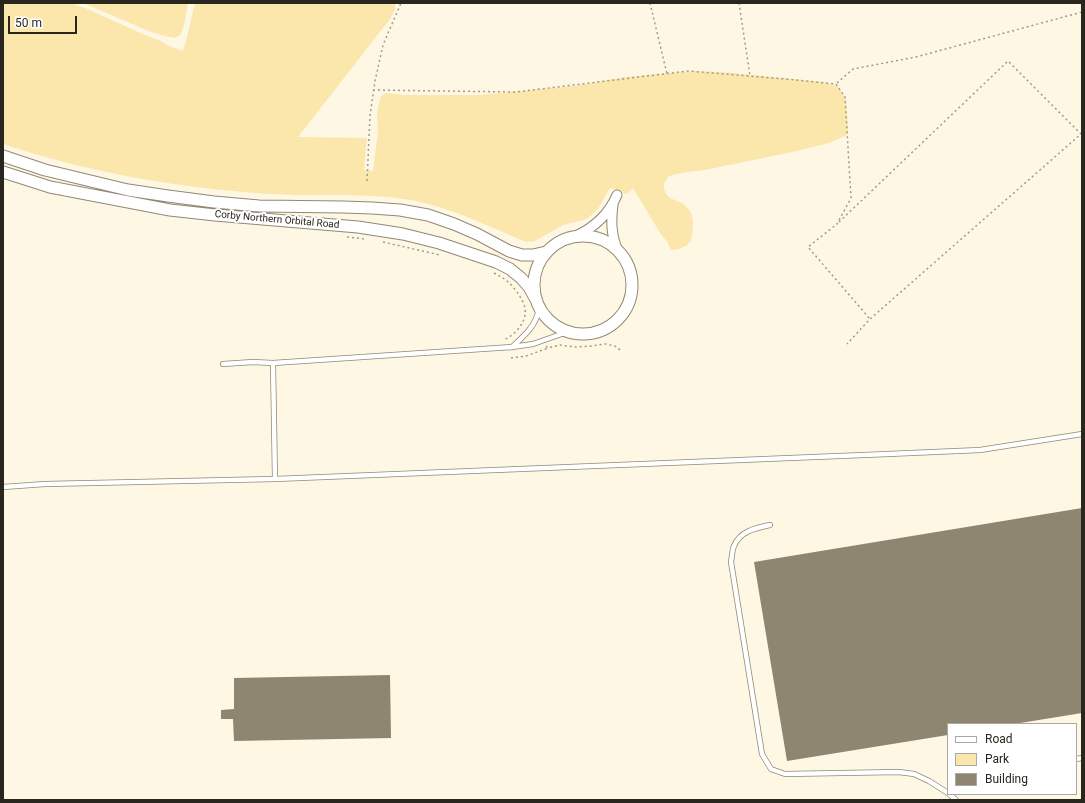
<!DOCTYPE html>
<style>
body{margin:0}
#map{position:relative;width:1085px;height:803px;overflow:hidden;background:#fef7e4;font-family:Roboto,sans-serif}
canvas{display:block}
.frame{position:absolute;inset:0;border:4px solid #29261d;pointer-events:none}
.legend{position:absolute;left:947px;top:723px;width:130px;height:72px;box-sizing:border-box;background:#fff;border:1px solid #a9a8a5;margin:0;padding:5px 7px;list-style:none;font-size:12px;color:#29261d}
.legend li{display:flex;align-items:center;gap:8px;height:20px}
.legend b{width:20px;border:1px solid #a9a8a5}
.scale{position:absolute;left:8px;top:16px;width:69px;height:18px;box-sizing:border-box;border:2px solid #29261d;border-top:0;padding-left:5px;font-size:12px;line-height:14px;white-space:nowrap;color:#29261d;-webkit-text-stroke:3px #fff;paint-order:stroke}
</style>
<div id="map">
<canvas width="1085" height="803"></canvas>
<div class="frame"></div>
<ul class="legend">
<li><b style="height:5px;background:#fff"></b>Road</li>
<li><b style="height:11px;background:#fbe6ab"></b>Park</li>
<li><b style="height:11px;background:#8e8671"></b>Building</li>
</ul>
<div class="scale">50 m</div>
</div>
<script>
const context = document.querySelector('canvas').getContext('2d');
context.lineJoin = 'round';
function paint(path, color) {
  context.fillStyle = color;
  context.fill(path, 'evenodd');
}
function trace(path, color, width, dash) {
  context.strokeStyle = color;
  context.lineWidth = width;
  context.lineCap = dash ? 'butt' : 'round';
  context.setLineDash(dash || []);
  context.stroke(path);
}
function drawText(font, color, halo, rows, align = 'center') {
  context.font = font + ' Roboto,sans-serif';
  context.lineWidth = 4;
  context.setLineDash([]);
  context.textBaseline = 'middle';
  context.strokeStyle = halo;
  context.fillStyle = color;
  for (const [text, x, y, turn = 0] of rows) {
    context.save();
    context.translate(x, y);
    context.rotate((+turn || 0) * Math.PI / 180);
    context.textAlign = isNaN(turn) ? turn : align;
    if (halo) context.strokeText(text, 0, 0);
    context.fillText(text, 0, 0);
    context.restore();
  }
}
paint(new Path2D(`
 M3 3H71L85 8 145 35 161 41 169 46 183 51C188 35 191 19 195 3H395V10L390 19 298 137 367 138 364 170 373 171 378 131 377 116 378 107 381 96 386 93 404 95H480L500 93 574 86 625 77 669 73 698 71 733 73 823 82 838 86 846 100 848 128 847 135 829 143 797 151 705 170 686 172 669 176 664 183V189L666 194 670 198 684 204 691 213 693 222 692 234 691 240 687 245 679 249 671 250 667 241 662 236 633 188 627 194 610 188 598 209 587 219 563 225 535 241 526 242C493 228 460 212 425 203 376 191 321 197 270 194 179 188 90 173 3 144Z
 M83 3H188L184 25 181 34 179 36 174 38 169 37 151 32Z`), '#fbe6ab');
paint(new Path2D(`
 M1082 508V713L1014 724H948V735L787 761 754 562Z
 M390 675 391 738 234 741 233 719H221V710L234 709V678Z`), '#8e8671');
const service = new Path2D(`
 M512 347C524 336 536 326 539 309
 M273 363 275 479
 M223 364 253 362 273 363 512 347 533 344 567 332
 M3 487 45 484 275 479 888 454 980 450 1082 434
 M770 525C756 528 740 531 734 546 732 550 732 557 731 562L762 754 771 769 785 774 899 772 914 774 929 781 948 793
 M1076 759 1082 758
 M949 794 956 800`);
const minor = new Path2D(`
 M613 205C611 221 611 234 617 249
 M576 236C595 227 609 214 617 195`);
const tertiary = new Path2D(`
 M3 156 45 170 128 190 168 196 214 202 259 206 343 207 372 208 400 210 428 215 454 224 477 234 509 251 522 255H533L546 252
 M3 172 50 187 170 210 215 215 358 227 403 234 439 243 496 262 510 269 521 278 529 287 535 298
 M534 285a49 49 0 1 1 98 0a49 49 0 1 1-98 0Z`);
trace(service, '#908973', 6);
trace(minor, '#908973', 11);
trace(tertiary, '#908973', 13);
trace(new Path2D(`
 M650 3 667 74
 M739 3 750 76
 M837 83 853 69 916 57 1082 12
 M373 90 516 92 688 71 785 79 836 84 845 97 851 198 837 224 808 247 870 319
 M367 181 370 116 375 81 383 45 401 3
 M839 222 1008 61 1081 134 870 319 847 344
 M347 237 365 239
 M383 242 440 255
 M494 273C499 276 504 278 508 282 514 287 523 299 525 308 527 322 516 334 504 340
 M546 346 548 348 560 345 575 347 592 346 605 344 615 346 620 350
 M511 358 526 356 548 348`), '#9f9a8c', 1.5, [2, 3]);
trace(service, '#fff', 4.5);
trace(minor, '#fff', 9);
trace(tertiary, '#fff', 11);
drawText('10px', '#29261d', '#fff', [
 ["Corby Northern Orbital Road",277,220,5]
]);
</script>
